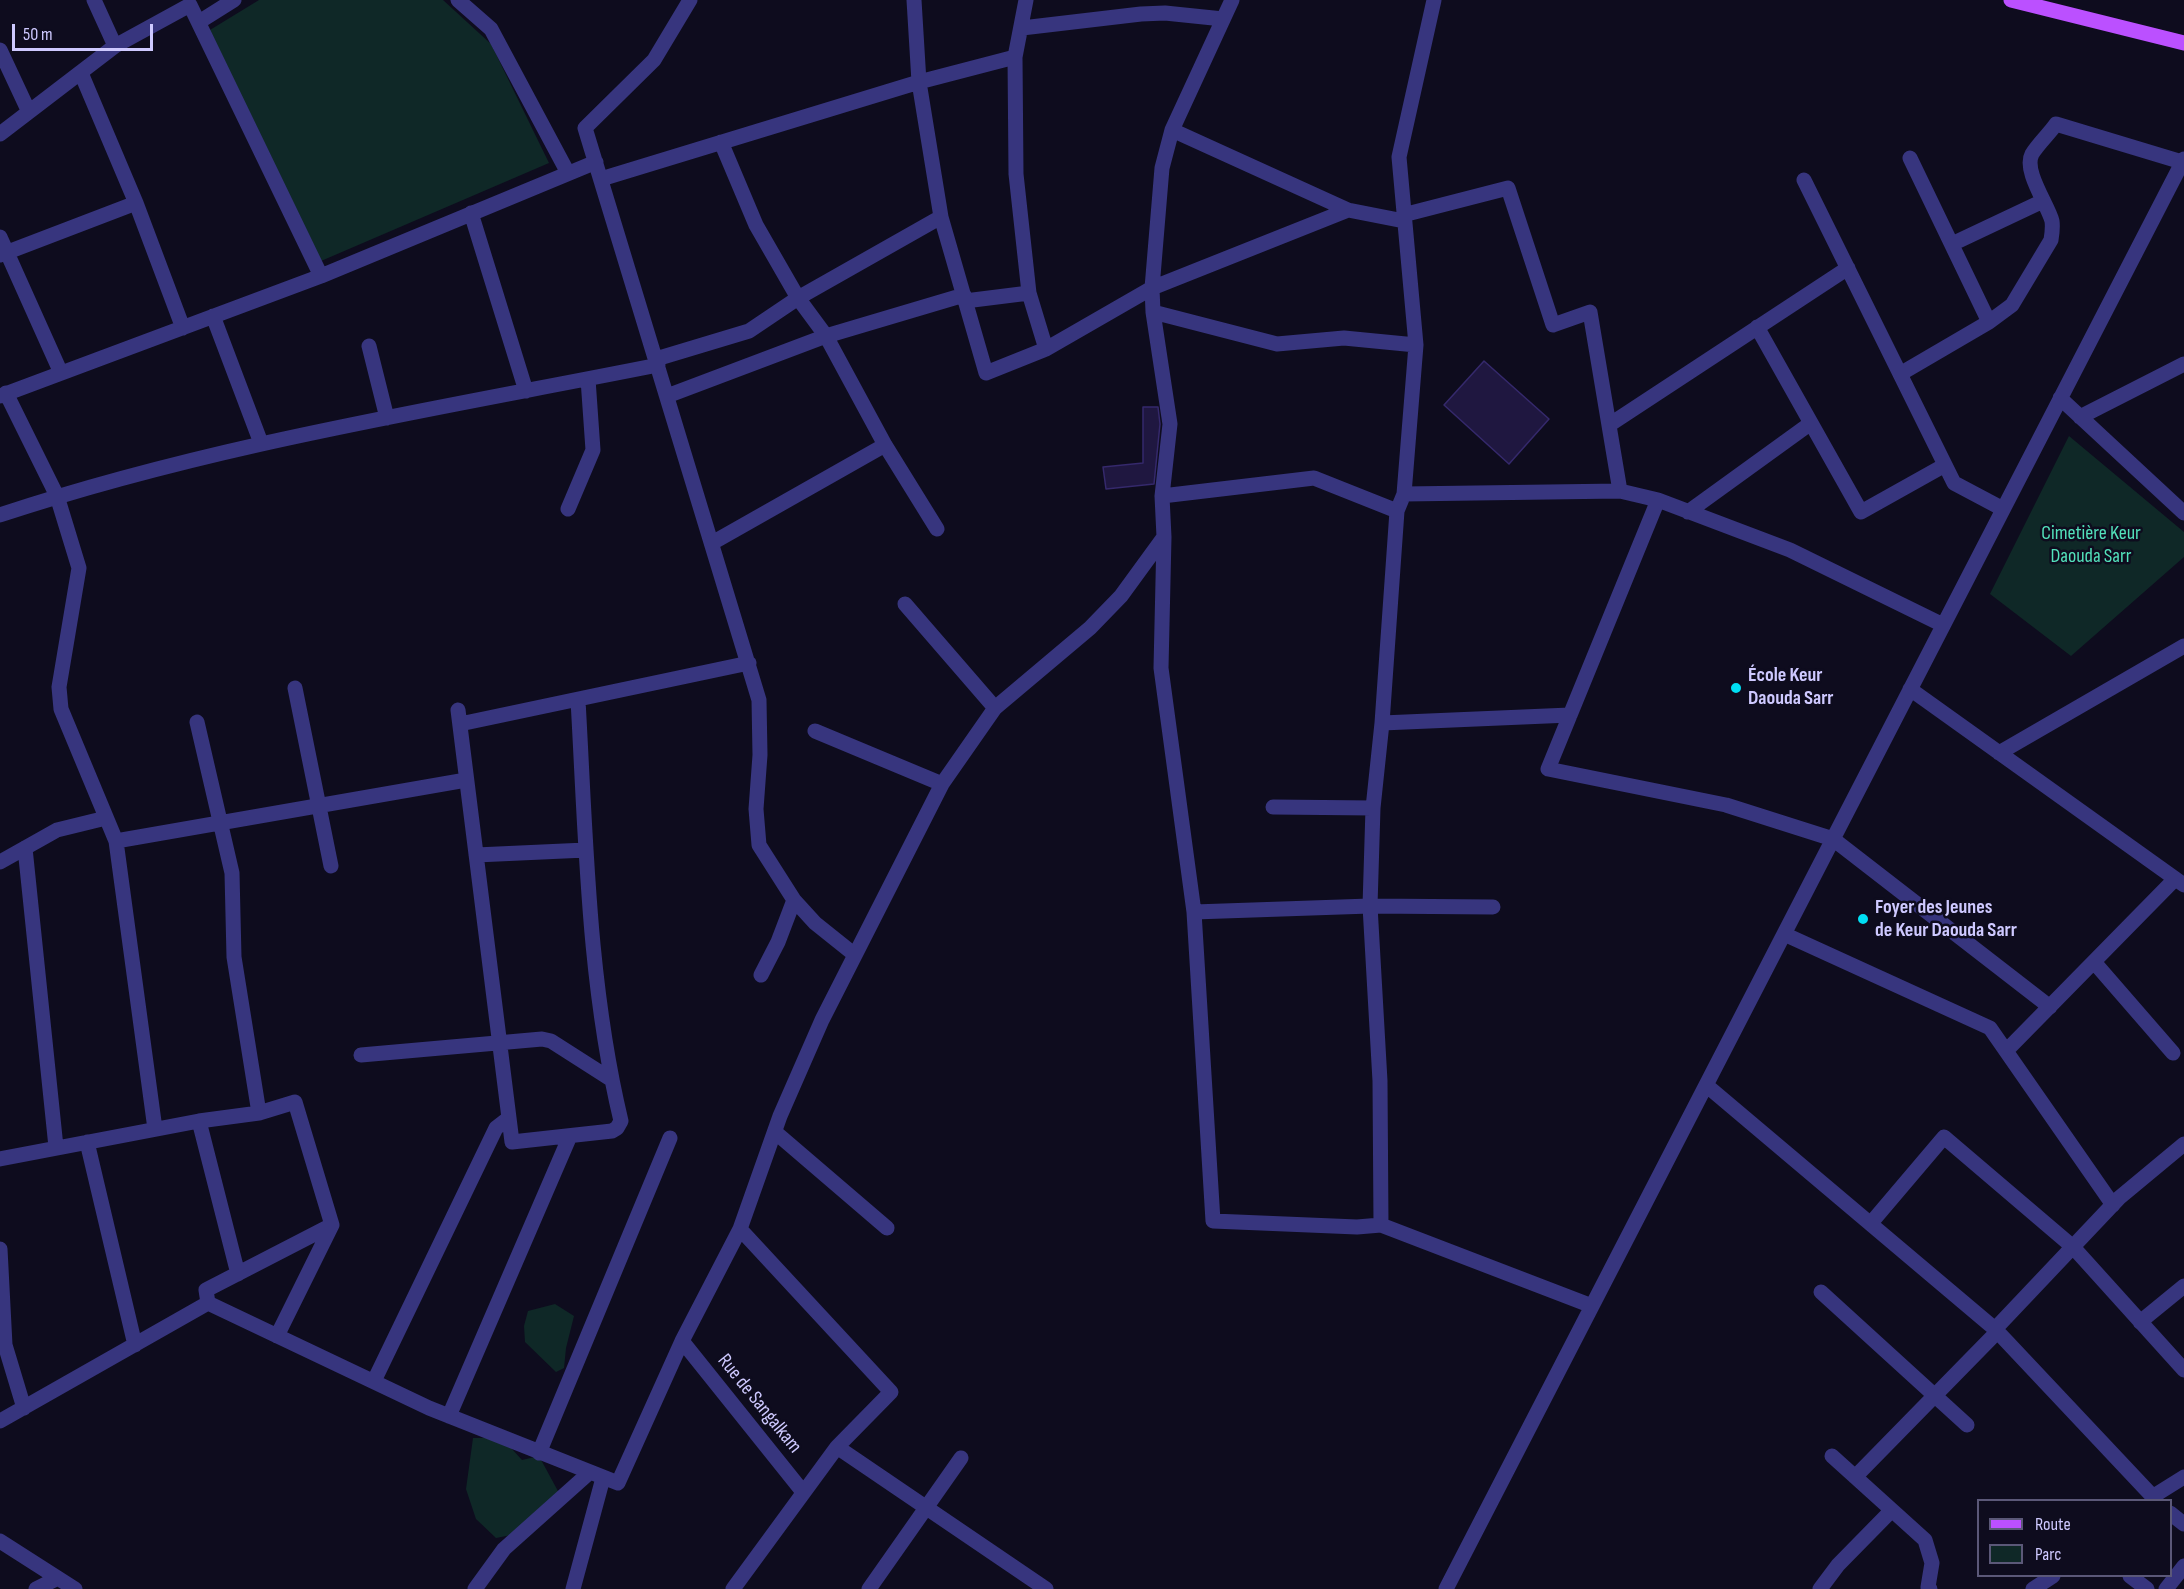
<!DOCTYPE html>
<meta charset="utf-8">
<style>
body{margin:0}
#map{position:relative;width:2184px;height:1589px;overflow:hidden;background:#0e0c1e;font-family:"Sofia Sans Condensed",sans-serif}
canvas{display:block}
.legend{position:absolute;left:1977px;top:1499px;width:195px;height:78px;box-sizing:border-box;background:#0e0c1e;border:2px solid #5b5878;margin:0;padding:8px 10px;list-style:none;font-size:18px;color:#cec9ff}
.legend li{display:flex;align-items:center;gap:12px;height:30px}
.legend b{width:30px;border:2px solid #5b5878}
.scale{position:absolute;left:12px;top:24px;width:141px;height:27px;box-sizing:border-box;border:3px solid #cec9ff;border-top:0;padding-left:8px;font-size:18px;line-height:21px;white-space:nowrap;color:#cec9ff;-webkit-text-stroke:4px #0e0c1e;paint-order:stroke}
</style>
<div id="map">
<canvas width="2184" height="1589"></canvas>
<ul class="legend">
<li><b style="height:8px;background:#bb50ff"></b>Route</li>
<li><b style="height:16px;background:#0f2827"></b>Parc</li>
</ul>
<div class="scale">50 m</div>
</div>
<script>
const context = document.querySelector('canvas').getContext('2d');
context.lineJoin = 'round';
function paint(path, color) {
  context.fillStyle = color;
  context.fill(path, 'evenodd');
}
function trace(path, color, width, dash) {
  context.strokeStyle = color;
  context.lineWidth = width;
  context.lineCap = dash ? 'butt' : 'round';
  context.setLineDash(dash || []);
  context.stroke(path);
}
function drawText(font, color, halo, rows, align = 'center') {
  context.font = font + ' "Sofia Sans Condensed",sans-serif';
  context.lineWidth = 5;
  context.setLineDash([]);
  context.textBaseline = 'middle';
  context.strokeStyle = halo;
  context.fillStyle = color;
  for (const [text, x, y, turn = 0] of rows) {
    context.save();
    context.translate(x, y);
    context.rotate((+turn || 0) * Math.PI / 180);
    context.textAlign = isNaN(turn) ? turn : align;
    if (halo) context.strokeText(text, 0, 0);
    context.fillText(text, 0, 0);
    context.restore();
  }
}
paint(new Path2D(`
 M259 0H443L491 44 549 163 321 261 205 33Z
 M2069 436 2184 532V557L2071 656 1990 594Z
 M555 1304 574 1316 566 1348 564 1368 556 1372 525 1342 524 1326 528 1311Z
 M473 1438H502L522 1460 539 1456 559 1493 516 1534 496 1538 476 1519 466 1489Z`), '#0f2827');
const building = new Path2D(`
 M1484 361 1549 419 1509 464 1444 405Z
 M1143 407H1158L1160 424 1154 484 1106 489 1103 467 1143 463Z`);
paint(building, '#1f1740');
trace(building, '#35296c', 1.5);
trace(new Path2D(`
 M94 0 115 46
 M458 0 491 29 568 173
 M690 0 654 60 585 128 759 700 760 755 756 809 759 845 794 900 778 942 761 975
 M914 0 919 82 941 217 986 373 1046 349 1152 288 1348 210
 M1026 0 1015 57 1016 174 1029 293 1046 349
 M1232 0 1172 130 1162 168 1152 288 1153 312 1170 424 1162 496 1164 537 1161 668 1194 912 1213 1221 1357 1227 1381 1225 1592 1306
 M199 22 234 0
 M1022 28 1141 14 1165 13 1223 19
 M0 50 29 112
 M81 73 136 203 183 328
 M1172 130 1348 210 1404 221
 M0 134 115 46 190 5 321 276
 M721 142 756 225 798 298 826 336 885 445 937 529
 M1910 158 1989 322
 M601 179 919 82 1015 57
 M1804 180 1954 483 2003 509
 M471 213 526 391
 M1403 215 1508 188 1553 325 1590 312 1620 491
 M0 237 61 373
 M1952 244 2043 201
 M0 255 136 203
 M965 301 1029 293
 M1153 312 1277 344 1344 338 1416 345
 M213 316 261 443
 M1757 327 1861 512 1945 465
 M369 346 387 418
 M656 359 749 331 798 298 941 217
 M1900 374 1989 322 2012 305 2051 240C2052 234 2053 228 2052 221 2048 205 2023 171 2032 154 2038 144 2049 134 2056 124L2182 162
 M6 393 57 496 79 568 59 687 61 709 116 841 155 1129
 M0 396 321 276 596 162
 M667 396 826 336 964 295
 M2060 398 2184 513
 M2080 417 2184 364
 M1609 425 1848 268
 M1404 494 1620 491 1658 500 1790 550 1943 625
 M1162 496 1314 478 1397 511
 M1658 500 1548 769 1726 805 1833 839 2050 1007
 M568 509 593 450 588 379
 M1688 512 1811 423
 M0 515C214 444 437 409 658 365
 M712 543 885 445
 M905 604 995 708
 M295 688 331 866
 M1910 689 2184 885
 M458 710 512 1142 612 1131 617 1128 621 1121C588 983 586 840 578 700
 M197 722 232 873 234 957 259 1113
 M1382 723 1570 715
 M460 724 749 663
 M815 731 942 784
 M1999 753 2184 646
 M1273 807 1373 808
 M116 841 466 780
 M25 848 56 1147
 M476 855 586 850
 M0 862 57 830 106 818
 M794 900 815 923 855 955
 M1194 912 1370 906 1493 907
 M1784 934 1990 1028 2113 1205
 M2094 962 2173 1053
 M2006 1051 2175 879
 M361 1055 542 1039 551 1041 612 1080
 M1706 1085 1995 1329 2156 1500
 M199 1121 238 1274
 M775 1132 887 1228
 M87 1142 135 1345
 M0 1159 199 1121 259 1113 295 1102 332 1225 277 1336
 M1871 1223 1944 1137 2073 1247 2184 1370
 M1381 1225 1380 1081 1370 906 1373 808 1382 723 1397 511 1404 494 1416 345 1399 157 1434 0
 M0 1249 5 1345 24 1408
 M1821 1292 1967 1425
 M208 1303 429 1408 618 1483 682 1341 740 1229 780 1116 822 1020 942 784 995 708 1090 628 1121 596 1164 537
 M208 1303 206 1290 332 1225
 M2140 1322 2184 1286
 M1995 1329 2119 1198 2184 1144
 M682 1341 803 1492
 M374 1381 496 1128 509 1118
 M449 1416 570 1136
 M0 1421 208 1303
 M837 1447 1046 1589
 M539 1453 670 1138
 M1832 1456 1925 1540 1932 1563 1928 1587 1930 1589
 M1855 1477 1998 1331
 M2152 1497 2184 1477
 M2170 1513 2184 1524
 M0 1541 75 1589
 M2130 1576 2147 1589
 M36 1589 58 1578
 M475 1589 504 1549 589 1473
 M573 1589 603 1478
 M733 1589 837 1447 891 1392 740 1229
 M869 1589 961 1458
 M1446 1589 2184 159
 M1820 1589 1838 1565 1891 1511
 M2033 1589 2053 1576
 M2166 1589 2184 1566`), '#37357e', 15);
trace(new Path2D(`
 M2011 0 2184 43`), '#bb50ff', 15);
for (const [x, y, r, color] of [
 [1736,688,6,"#00dff4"],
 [1863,919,6,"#00dff4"]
]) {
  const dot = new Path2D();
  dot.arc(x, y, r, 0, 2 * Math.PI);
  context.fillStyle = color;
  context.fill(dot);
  trace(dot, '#0e0c1e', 2);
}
drawText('20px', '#53e1bb', '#0e0c1e', [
 ["Cimetière Keur",2091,534],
 ["Daouda Sarr",2091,557]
]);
drawText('bold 20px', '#cec9ff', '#0e0c1e', [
 ["École Keur",1748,676],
 ["Daouda Sarr",1748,699],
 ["Foyer des Jeunes",1875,908],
 ["de Keur Daouda Sarr",1875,931]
], 'left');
drawText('20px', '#cec9ff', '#0e0c1e', [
 ["Rue de Sangalkam",759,1404,51]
]);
</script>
